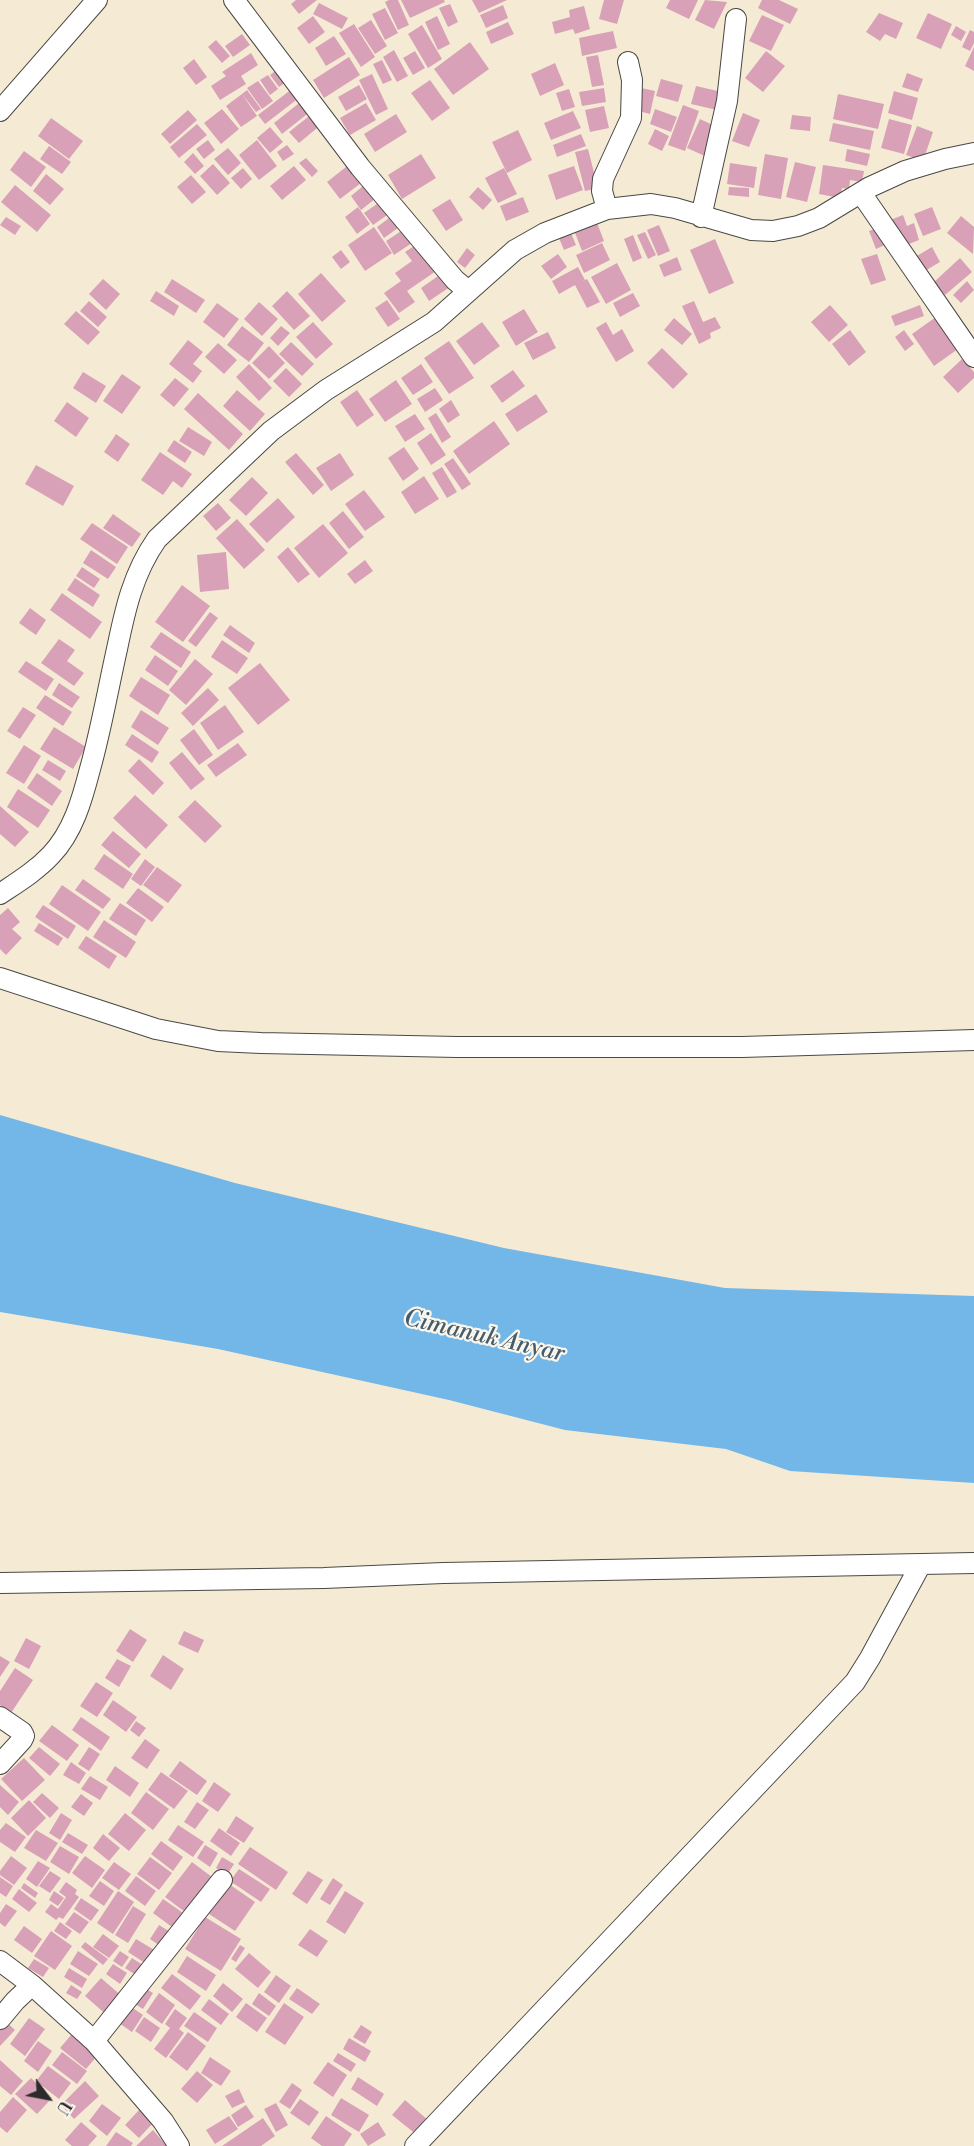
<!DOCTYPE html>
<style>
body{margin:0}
#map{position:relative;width:974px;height:2146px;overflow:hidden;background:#f5ebd5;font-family:"Libre Bodoni",serif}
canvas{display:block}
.north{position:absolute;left:18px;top:2068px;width:60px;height:60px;-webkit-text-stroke:4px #fbf7ec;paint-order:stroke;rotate:122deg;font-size:16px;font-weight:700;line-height:24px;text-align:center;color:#2b2b2b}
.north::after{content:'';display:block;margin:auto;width:21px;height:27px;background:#2b2b2b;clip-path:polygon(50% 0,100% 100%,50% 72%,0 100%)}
</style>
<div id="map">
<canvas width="974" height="2146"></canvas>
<div class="north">U</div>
</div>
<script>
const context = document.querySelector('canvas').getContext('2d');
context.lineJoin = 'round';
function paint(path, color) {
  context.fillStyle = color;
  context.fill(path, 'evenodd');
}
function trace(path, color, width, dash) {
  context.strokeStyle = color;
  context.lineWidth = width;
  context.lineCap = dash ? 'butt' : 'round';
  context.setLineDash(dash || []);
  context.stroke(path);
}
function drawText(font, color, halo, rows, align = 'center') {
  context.font = font + ' "Libre Bodoni",serif';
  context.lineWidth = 4.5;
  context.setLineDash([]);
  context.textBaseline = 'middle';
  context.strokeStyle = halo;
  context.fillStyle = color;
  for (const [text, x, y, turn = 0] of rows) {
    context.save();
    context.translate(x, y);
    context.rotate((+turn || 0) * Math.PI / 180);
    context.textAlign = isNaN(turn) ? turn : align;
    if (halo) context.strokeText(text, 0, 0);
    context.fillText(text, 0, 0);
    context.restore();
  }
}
paint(new Path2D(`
 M0 1115 235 1183 504 1248 725 1288 974 1296V1483L790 1471 726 1449 565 1430 449 1400 218 1349 0 1312Z`), '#72b7e8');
paint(new Path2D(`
 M296 0H317L299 14 291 4Z
 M389 0H398L409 25 398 30 385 2Z
 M401 0H444L445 2 410 18Z
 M472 0H507L479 13Z
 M604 0H624L617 24 599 19Z
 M670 0H698L689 19 666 8Z
 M705 0 727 2 714 29 695 20Z
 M762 0H779L798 9 790 24 758 8Z
 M319 3 348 18 342 29 313 14Z
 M450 4 458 22 448 27 439 8Z
 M503 5 508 18 486 28 480 15Z
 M584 6 590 29 575 34 573 29 555 34 552 22 570 17 569 10Z
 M385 8 398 33 385 40 372 14Z
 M879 13 903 23 896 39 885 34 880 41 866 32Z
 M928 13 952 24 941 49 916 38Z
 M762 15 784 25 771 51 749 41Z
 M313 16 325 32 309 44 297 28Z
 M437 16 450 44 438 50 425 22Z
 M371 20 387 46 375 54 358 28Z
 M508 22 514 34 491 44 486 32Z
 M354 24 375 57 361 67 339 33Z
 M422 25 442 59 428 68 408 34Z
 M956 26 966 32 961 41 951 35Z
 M970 30 974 32V43L970 51 962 47Z
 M613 31 617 48 582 56 579 38Z
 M242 34 250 45 233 57 225 46Z
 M334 36 346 54 326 66 315 48Z
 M216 40 230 56 222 63 208 47Z
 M470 42 489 69 453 95 434 69Z
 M974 47V71L965 66Z
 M394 50 408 76 397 82 383 57Z
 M415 51 425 68 413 75 403 58Z
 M766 51 785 66 763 92 745 78Z
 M251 53 258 65 241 76 246 84 220 100 211 86 226 76 222 72Z
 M598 55 604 85 592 87 586 57Z
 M349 57 360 75 324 98 313 80Z
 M194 59 207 77 196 85 183 68Z
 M382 60 392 80 383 84 373 64Z
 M555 63 564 85 540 96 531 74Z
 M283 65 292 78 279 87 270 75Z
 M907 73 923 79 918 92 902 87Z
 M372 74 388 109 376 115 359 80Z
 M268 75 278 89 270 95 260 80Z
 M661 79 683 85 678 102 656 96Z
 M430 80 450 108 432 121 411 93Z
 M258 81 273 101 262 109 247 88Z
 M297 85 304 94 265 124 258 115Z
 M359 85 367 99 346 111 338 97Z
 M696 86 722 92 717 110 691 104Z
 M604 88 606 102 582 106 579 92Z
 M641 88 655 91 650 114 635 110Z
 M569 89 575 107 562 111 556 93Z
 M247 90 261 109 256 112 242 94Z
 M894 91 918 98 912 120 888 113Z
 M242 94 257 116 241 127 226 106Z
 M838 94 884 104 878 129 833 119Z
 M303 100 311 111 282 134 274 123Z
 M366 103 376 120 350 135 340 118Z
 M683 105 699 111 685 151 668 145Z
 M604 106 609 128 590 132 585 110Z
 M222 109 239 129 221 144 204 123Z
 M655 109 677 117 671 132 650 124Z
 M188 110 197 120 170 144 161 134Z
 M573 111 581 128 551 140 544 123Z
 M313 113 322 124 299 143 289 132Z
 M743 113 760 120 749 147 732 141Z
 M396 114 407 132 375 152 364 134Z
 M792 115 811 117 810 131 790 129Z
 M51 118 83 141 69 159 38 136Z
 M700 119 719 128 707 157 687 148Z
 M889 119 912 125 904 154 881 148Z
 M833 123 874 131 870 150 829 141Z
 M197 124 207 135 179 158 170 147Z
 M917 126 933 132 923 161 906 155Z
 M270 127 283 142 270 153 257 138Z
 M655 129 669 136 662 151 648 144Z
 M518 130 532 160 507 173 492 142Z
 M581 134 586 146 557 157 553 145Z
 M208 140 215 150 204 159 196 149Z
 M257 140 277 166 259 180 239 155Z
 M287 145 294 154 283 161 277 152Z
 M49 146 71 162 62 174 40 159Z
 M228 148 241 163 228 175 214 159Z
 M588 149 598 188 585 191 575 152Z
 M847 149 870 154 867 166 845 161Z
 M24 151 46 167 31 187 10 170Z
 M193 153 204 166 195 174 184 162Z
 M421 154 436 178 402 199 388 175Z
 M765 154 788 158 781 199 758 195Z
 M306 158 318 171 312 177 299 163Z
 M795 162 816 167 807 202 786 197Z
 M351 163 365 180 340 199 327 182Z
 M730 163 757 167 754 188 727 184Z
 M213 164 230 183 217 195 200 176Z
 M823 165 864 171 862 182 850 180 849 189 842 188 840 198 819 194Z
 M294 166 306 180 282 200 270 186Z
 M574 166 583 190 556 200 548 175Z
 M243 168 252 179 241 189 231 178Z
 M504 168 517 194 498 203 485 178Z
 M46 174 64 189 50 205 33 191Z
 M191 175 206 192 192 204 177 187Z
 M369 181 380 195 361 210 351 196Z
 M15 185 51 215 37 232 1 202Z
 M478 187 492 200 483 210 469 197Z
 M729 187 749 188V197L728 195Z
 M523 197 529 212 506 221 500 206Z
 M384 199 393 211 373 225 364 213Z
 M450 199 463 220 446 231 432 210Z
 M358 207 370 224 357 234 345 217Z
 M932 207 941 229 923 236 914 214Z
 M397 212 405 223 384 238 377 227Z
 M594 215 604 241 582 251 572 225Z
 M903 215 907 226 914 223 919 240 899 248 890 220Z
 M961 216 974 227 973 254 947 233Z
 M6 217 21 226 15 235 0 225Z
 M659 225 670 251 658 256 647 230Z
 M409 226 418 239 394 255 386 241Z
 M568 226 576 245 564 250 556 231Z
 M374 227 392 253 365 271 348 245Z
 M880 227 887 244 876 249 869 231Z
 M645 232 656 255 648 259 637 235Z
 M633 235 642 258 633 262 624 239Z
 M715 239 734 283 709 294 690 250Z
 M420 242 439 269 407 291 415 302 399 313 384 293 401 281 395 273 412 261 405 252Z
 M602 243 610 260 584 273 576 255Z
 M932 247 940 262 923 272 915 257Z
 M467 248 475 255 465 268 457 262Z
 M341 250 350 262 341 269 332 257Z
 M558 254 567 267 551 279 541 266Z
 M877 254 886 280 871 285 861 259Z
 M677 257 682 270 664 277 659 265Z
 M960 258 972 272 945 295 934 282Z
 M617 263 631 290 606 304 591 277Z
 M578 267 585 280 580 283 587 279 600 302 587 308 575 285 559 294 552 281Z
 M321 273 346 301 322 322 298 294Z
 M441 274 450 287 429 301 421 288Z
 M103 279 120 294 106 310 89 294Z
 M172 279 205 300 196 313 164 292Z
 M967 281 974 290 961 303 953 295Z
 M156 291 179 306 174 316 150 301Z
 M287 291 310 316 294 330 272 306Z
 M633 293 640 306 620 317 613 303Z
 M387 300 400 319 388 327 375 308Z
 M89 301 107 317 98 327 80 311Z
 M694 301 703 322 715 317 721 328 710 333 711 338 699 344 682 306Z
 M259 302 278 319 262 336 244 319Z
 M217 303 239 319 224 338 203 322Z
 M830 305 848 325 829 342 811 322Z
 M920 305 924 316 895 326 891 316Z
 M524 309 538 332 516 346 502 322Z
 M76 311 100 332 88 345 64 324Z
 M936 317 958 349 934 366 912 334Z
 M674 318 692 334 682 345 664 330Z
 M313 322 333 344 316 359 296 337Z
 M482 322 500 346 474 365 456 341Z
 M606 322 613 335 622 329 634 351 616 362 596 328Z
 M242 326 264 343 249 362 227 345Z
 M281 326 290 333 278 346 270 338Z
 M850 330 866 352 849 366 832 344Z
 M904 330 914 344 905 351 895 337Z
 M548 332 556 348 533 360 524 343Z
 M188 340 203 352 193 364 202 371 193 383 169 364Z
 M449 341 474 378 449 394 424 358Z
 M291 342 314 364 302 376 279 354Z
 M218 343 237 360 224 374 205 357Z
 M269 346 285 363 269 379 252 363Z
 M662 348 688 374 673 389 647 363Z
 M962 359 974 372V378L958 393 943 377Z
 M249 364 272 388 259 401 236 377Z
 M421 364 433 382 413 395 401 378Z
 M286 368 302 384 289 397 273 381Z
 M513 370 525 386 502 403 490 386Z
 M83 372 106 386 96 403 73 388Z
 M122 374 141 387 122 414 103 401Z
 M175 378 189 389 174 407 160 395Z
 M396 380 412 404 385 422 369 399Z
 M435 388 443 400 425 412 417 399Z
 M237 390 265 414 250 431 223 406Z
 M357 390 374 415 357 427 340 402Z
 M198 393 243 434 229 450 184 409Z
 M536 394 548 412 517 432 505 414Z
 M451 400 460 415 448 423 439 409Z
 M67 402 89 418 76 437 54 421Z
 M436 413 451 437 442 443 428 418Z
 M415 414 425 429 405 442 395 426Z
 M494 421 510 444 469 474 453 451Z
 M188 427 212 442 204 456 179 441Z
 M431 433 446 455 431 465 417 443Z
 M116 434 130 444 118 462 104 452Z
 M174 440 192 452 185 463 167 451Z
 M404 447 419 469 403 481 388 458Z
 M160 452 192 474 182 488 173 481 163 495 141 480Z
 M296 453 324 485 313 495 285 462Z
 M340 453 354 475 331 491 316 468Z
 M453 458 471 484 462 490 444 464Z
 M36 465 74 486 63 506 25 484Z
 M442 467 457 492 447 498 432 473Z
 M424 476 439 499 415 514 401 492Z
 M252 477 268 493 246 516 229 500Z
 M364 490 385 517 365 531 345 504Z
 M278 498 295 517 267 543 249 524Z
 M218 503 231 518 216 531 203 516Z
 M343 511 364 537 349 549 329 523Z
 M113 514 141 534 132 547 103 528Z
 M237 519 265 550 244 569 216 538Z
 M92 523 128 547 117 564 80 539Z
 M323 524 348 553 319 578 294 548Z
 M288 547 310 574 298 583 277 557Z
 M91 550 116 567 108 579 83 563Z
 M226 552 229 589 200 592 197 555Z
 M365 560 373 571 355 584 347 574Z
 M82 567 100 579 94 588 76 576Z
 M75 578 100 595 93 607 67 590Z
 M182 585 210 606 183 642 155 622Z
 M62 593 102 622 90 639 50 610Z
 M30 608 46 620 36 635 19 623Z
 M210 612 218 618 196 647 188 641Z
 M230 625 255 643 249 653 223 635Z
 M161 632 191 652 181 668 150 647Z
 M59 639 75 650 67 661 84 673 74 686 41 663Z
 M222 640 248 658 237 674 211 657Z
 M155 655 178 671 168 686 145 670Z
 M195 659 213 674 186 705 169 690Z
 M26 661 54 679 46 691 18 672Z
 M260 663 290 700 258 725 228 688Z
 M141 677 170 695 158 715 129 696Z
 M59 683 80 697 72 708 52 695Z
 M208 688 219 700 193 726 181 713Z
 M45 695 72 712 63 726 36 708Z
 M225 705 244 732 218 750 200 723Z
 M23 707 36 715 20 739 7 731Z
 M141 710 169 728 158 745 131 727Z
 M54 727 86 747 73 769 40 749Z
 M194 729 213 755 199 765 180 740Z
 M132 734 159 752 152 763 125 745Z
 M238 743 247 755 216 777 207 765Z
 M24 745 41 756 24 784 6 773Z
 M182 752 205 779 191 790 169 763Z
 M139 759 164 783 153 795 128 771Z
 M48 760 66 771 60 781 42 770Z
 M37 773 62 791 52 806 27 788Z
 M18 789 50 810 38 828 7 807Z
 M135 795 168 825 146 849 113 818Z
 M195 800 222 826 205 843 178 817Z
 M0 806 29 832 15 847 0 834Z
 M113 831 141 854 129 868 101 845Z
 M104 854 133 874 123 889 94 869Z
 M145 859 155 867 141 886 131 879Z
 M157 867 182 885 168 903 143 885Z
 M83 879 111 899 103 909 75 890Z
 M62 885 101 912 88 931 49 904Z
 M138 888 164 907 152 922 126 903Z
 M120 903 146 920 136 936 109 919Z
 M43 905 76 926 68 939 35 917Z
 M8 908 20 922 12 929 22 938 6 955 0 949V915Z
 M104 920 136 942 126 958 93 937Z
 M39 923 63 938 58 946 34 931Z
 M86 936 117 956 109 969 78 948Z
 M130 1629 147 1640 133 1662 116 1651Z
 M184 1631 204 1640 198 1653 178 1644Z
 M26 1638 41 1646 29 1669 14 1661Z
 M163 1655 184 1669 171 1690 150 1676Z
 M0 1656 10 1662 0 1677Z
 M117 1659 131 1666 119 1687 105 1678Z
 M15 1668 33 1680 11 1713 0 1705V1691Z
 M96 1682 113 1693 97 1717 80 1706Z
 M113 1700 137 1717 126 1732 103 1715Z
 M81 1717 110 1737 101 1751 72 1730Z
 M136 1721 146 1728 139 1737 130 1730Z
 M52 1725 79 1745 67 1761 39 1741Z
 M145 1739 160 1750 147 1769 131 1758Z
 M39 1747 60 1764 50 1776 29 1758Z
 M89 1747 100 1754 89 1771 78 1764Z
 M24 1758 45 1780 22 1801 1 1779Z
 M180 1761 207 1781 197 1795 169 1776Z
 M71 1762 86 1773 79 1784 63 1775Z
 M115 1766 139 1783 130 1797 106 1780Z
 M161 1772 188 1791 174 1809 148 1790Z
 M90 1776 108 1787 100 1800 81 1789Z
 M214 1782 231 1794 218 1812 202 1801Z
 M0 1785 19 1802 8 1815 0 1807Z
 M146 1792 169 1809 153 1830 131 1813Z
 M42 1793 59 1808 50 1818 33 1802Z
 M81 1794 93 1803 84 1816 71 1807Z
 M29 1800 46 1818 28 1836 11 1818Z
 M197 1802 209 1810 195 1829 184 1822Z
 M61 1813 72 1820 60 1840 49 1833Z
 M125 1813 146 1830 129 1851 108 1834Z
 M236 1816 254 1828 244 1843 226 1832Z
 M6 1823 26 1837 15 1852 0 1842V1830Z
 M178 1825 204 1842 193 1857 168 1840Z
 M219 1828 240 1843 231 1856 210 1841Z
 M36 1830 58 1843 46 1861 24 1848Z
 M68 1833 88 1845 82 1854 62 1842Z
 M103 1834 120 1848 109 1861 93 1848Z
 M161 1841 183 1857 173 1871 151 1854Z
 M205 1845 218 1853 210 1867 197 1858Z
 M60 1846 79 1857 69 1874 50 1862Z
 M250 1847 288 1872 276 1890 238 1864Z
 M11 1856 27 1868 14 1885 0 1875V1871Z
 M85 1856 105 1870 92 1888 72 1873Z
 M150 1857 172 1873 159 1890 137 1874Z
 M222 1857 234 1864 227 1875 216 1868Z
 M38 1861 50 1868 37 1887 26 1879Z
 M114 1862 131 1874 119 1890 102 1878Z
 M192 1862 212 1877 185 1912 165 1897Z
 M239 1869 270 1889 261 1902 230 1881Z
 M50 1871 61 1878 50 1893 39 1886Z
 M308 1871 323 1880 307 1904 292 1894Z
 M136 1876 156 1891 145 1906 125 1891Z
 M0 1877 13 1886 6 1897 0 1893Z
 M333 1878 343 1885 330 1905 320 1899Z
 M100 1881 114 1891 104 1906 89 1896Z
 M66 1882 77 1890 75 1894 79 1897 63 1919 59 1917 56 1920 45 1912 51 1904 58 1909 66 1897 59 1892Z
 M24 1883 38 1893 35 1898 21 1888Z
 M229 1884 255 1902 235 1931 209 1914Z
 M19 1889 37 1903 29 1912 12 1899Z
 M54 1891 64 1898 58 1906 49 1900Z
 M118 1891 134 1902 113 1934 97 1923Z
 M345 1891 364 1903 345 1934 326 1922Z
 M81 1898 99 1910 91 1921 74 1909Z
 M163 1899 186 1915 176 1930 153 1913Z
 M6 1904 17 1911 5 1927 0 1923V1913Z
 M133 1906 146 1914 128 1943 115 1935Z
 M74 1912 89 1922 80 1934 65 1924Z
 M205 1917 241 1939 221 1971 185 1949Z
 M60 1922 72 1931 66 1939 54 1931Z
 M159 1925 172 1933 163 1948 150 1939Z
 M24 1926 42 1939 32 1953 14 1940Z
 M310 1929 328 1941 317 1957 298 1945Z
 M51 1931 72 1946 55 1970 34 1956Z
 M103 1934 119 1946 109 1958 93 1947Z
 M136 1939 156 1951 148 1965 128 1952Z
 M85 1942 108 1959 103 1965 81 1947Z
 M240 1945 245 1948 236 1962 231 1959Z
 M78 1951 98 1964 89 1976 70 1964Z
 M120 1951 129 1957 122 1967 113 1961Z
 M249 1953 271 1972 258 1988 235 1969Z
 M187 1956 216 1975 206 1991 177 1972Z
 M132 1958 146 1967 139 1977 125 1968Z
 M34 1959 49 1968 43 1977 28 1968Z
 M113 1964 127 1973 120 1984 106 1974Z
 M69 1968 87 1979 82 1988 64 1977Z
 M172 1974 201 1996 190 2010 161 1988Z
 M276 1975 291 1986 279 2003 264 1992Z
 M101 1978 124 1998 109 2017 85 1996Z
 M223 1983 243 1999 232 2012 213 1996Z
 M71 1985 82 1992 77 1999 66 1993Z
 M140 1985 153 1993 143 2009 130 2001Z
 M297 1988 320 2004 312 2014 289 1999Z
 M159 1993 175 2005 162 2024 146 2012Z
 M259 1993 276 2006 269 2016 252 2004Z
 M209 1999 229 2014 221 2025 201 2010Z
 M246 2003 267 2018 257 2032 236 2017Z
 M284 2003 304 2017 285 2045 265 2032Z
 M127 2004 143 2015 132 2032 116 2021Z
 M175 2009 187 2018 179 2029 184 2033 166 2058 154 2049 170 2028 165 2024Z
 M194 2012 217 2028 208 2042 184 2026Z
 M144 2017 160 2028 151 2042 135 2031Z
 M29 2018 45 2029 25 2056 10 2044Z
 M4 2020 15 2030 0 2046V2024Z
 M361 2025 372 2032 365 2044 353 2037Z
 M188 2032 206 2046 187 2071 169 2057Z
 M71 2035 97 2056 86 2069 60 2048Z
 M349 2038 371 2051 365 2062 343 2049Z
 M38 2041 52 2051 38 2072 24 2061Z
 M62 2052 87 2071 77 2084 52 2065Z
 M338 2053 356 2064 351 2072 333 2061Z
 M210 2057 231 2071 221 2086 201 2073Z
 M0 2060 23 2081 11 2095 0 2086Z
 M328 2062 347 2075 333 2097 313 2083Z
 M48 2066 71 2083 59 2099 36 2081Z
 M197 2071 213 2085 197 2103 181 2089Z
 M358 2077 384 2094 377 2106 351 2089Z
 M31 2078 52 2098 37 2114 15 2094Z
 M85 2081 99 2096 74 2119 61 2105Z
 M292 2083 302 2090 290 2109 279 2102Z
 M239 2089 245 2102 232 2108 225 2096Z
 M13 2097 27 2110 7 2133 0 2127V2112Z
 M341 2098 369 2115 359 2132 331 2115Z
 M300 2099 319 2112 309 2126 290 2113Z
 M405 2100 429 2121 417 2135 392 2115Z
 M276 2103 288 2125 276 2132 264 2109Z
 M102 2104 121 2118 107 2136 89 2121Z
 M246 2105 254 2117 238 2127 231 2115Z
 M140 2109 154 2122 139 2138 125 2125Z
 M229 2116 238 2129 215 2144 206 2130Z
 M326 2116 352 2134 344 2146H322L311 2138Z
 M263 2118 275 2136 261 2146H222Z
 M81 2122 97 2136 88 2146H72L65 2140Z
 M378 2122 386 2135 368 2146 360 2134Z
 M153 2130 167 2146H136Z
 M116 2132 133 2143 131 2146H106Z`), '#d8a1b7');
const minor = new Path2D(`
 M234 0 360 167 455 280 468 291
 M0 111 97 0
 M861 193 974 357
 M607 209 602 191 603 179 631 118 632 80 628 62
 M701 217 727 101 736 19
 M0 894C18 882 36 871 51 855 73 832 82 800 90 769 101 730 108 689 117 649 125 610 133 573 157 539L271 431 326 390 434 322 515 250 545 233 607 209 651 204 675 208 751 230 773 231 798 226 819 218 870 187 905 171 945 159 974 153
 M0 978 156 1029 218 1041 261 1043 457 1047H742L974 1040
 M0 1583 324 1578 443 1573 974 1563
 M0 1717 22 1732 24 1736 22 1740 0 1764
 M0 1961 32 1985 94 2041 163 2121 179 2146
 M0 2019 15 2001 32 1985
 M94 2041 222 1880
 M415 2146 855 1682 870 1658 921 1564`);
trace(minor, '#494844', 22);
trace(minor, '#fff', 20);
drawText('italic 24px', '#445c6d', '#fbf7ec', [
 ["Cimanuk Anyar",484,1337,13]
]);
</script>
